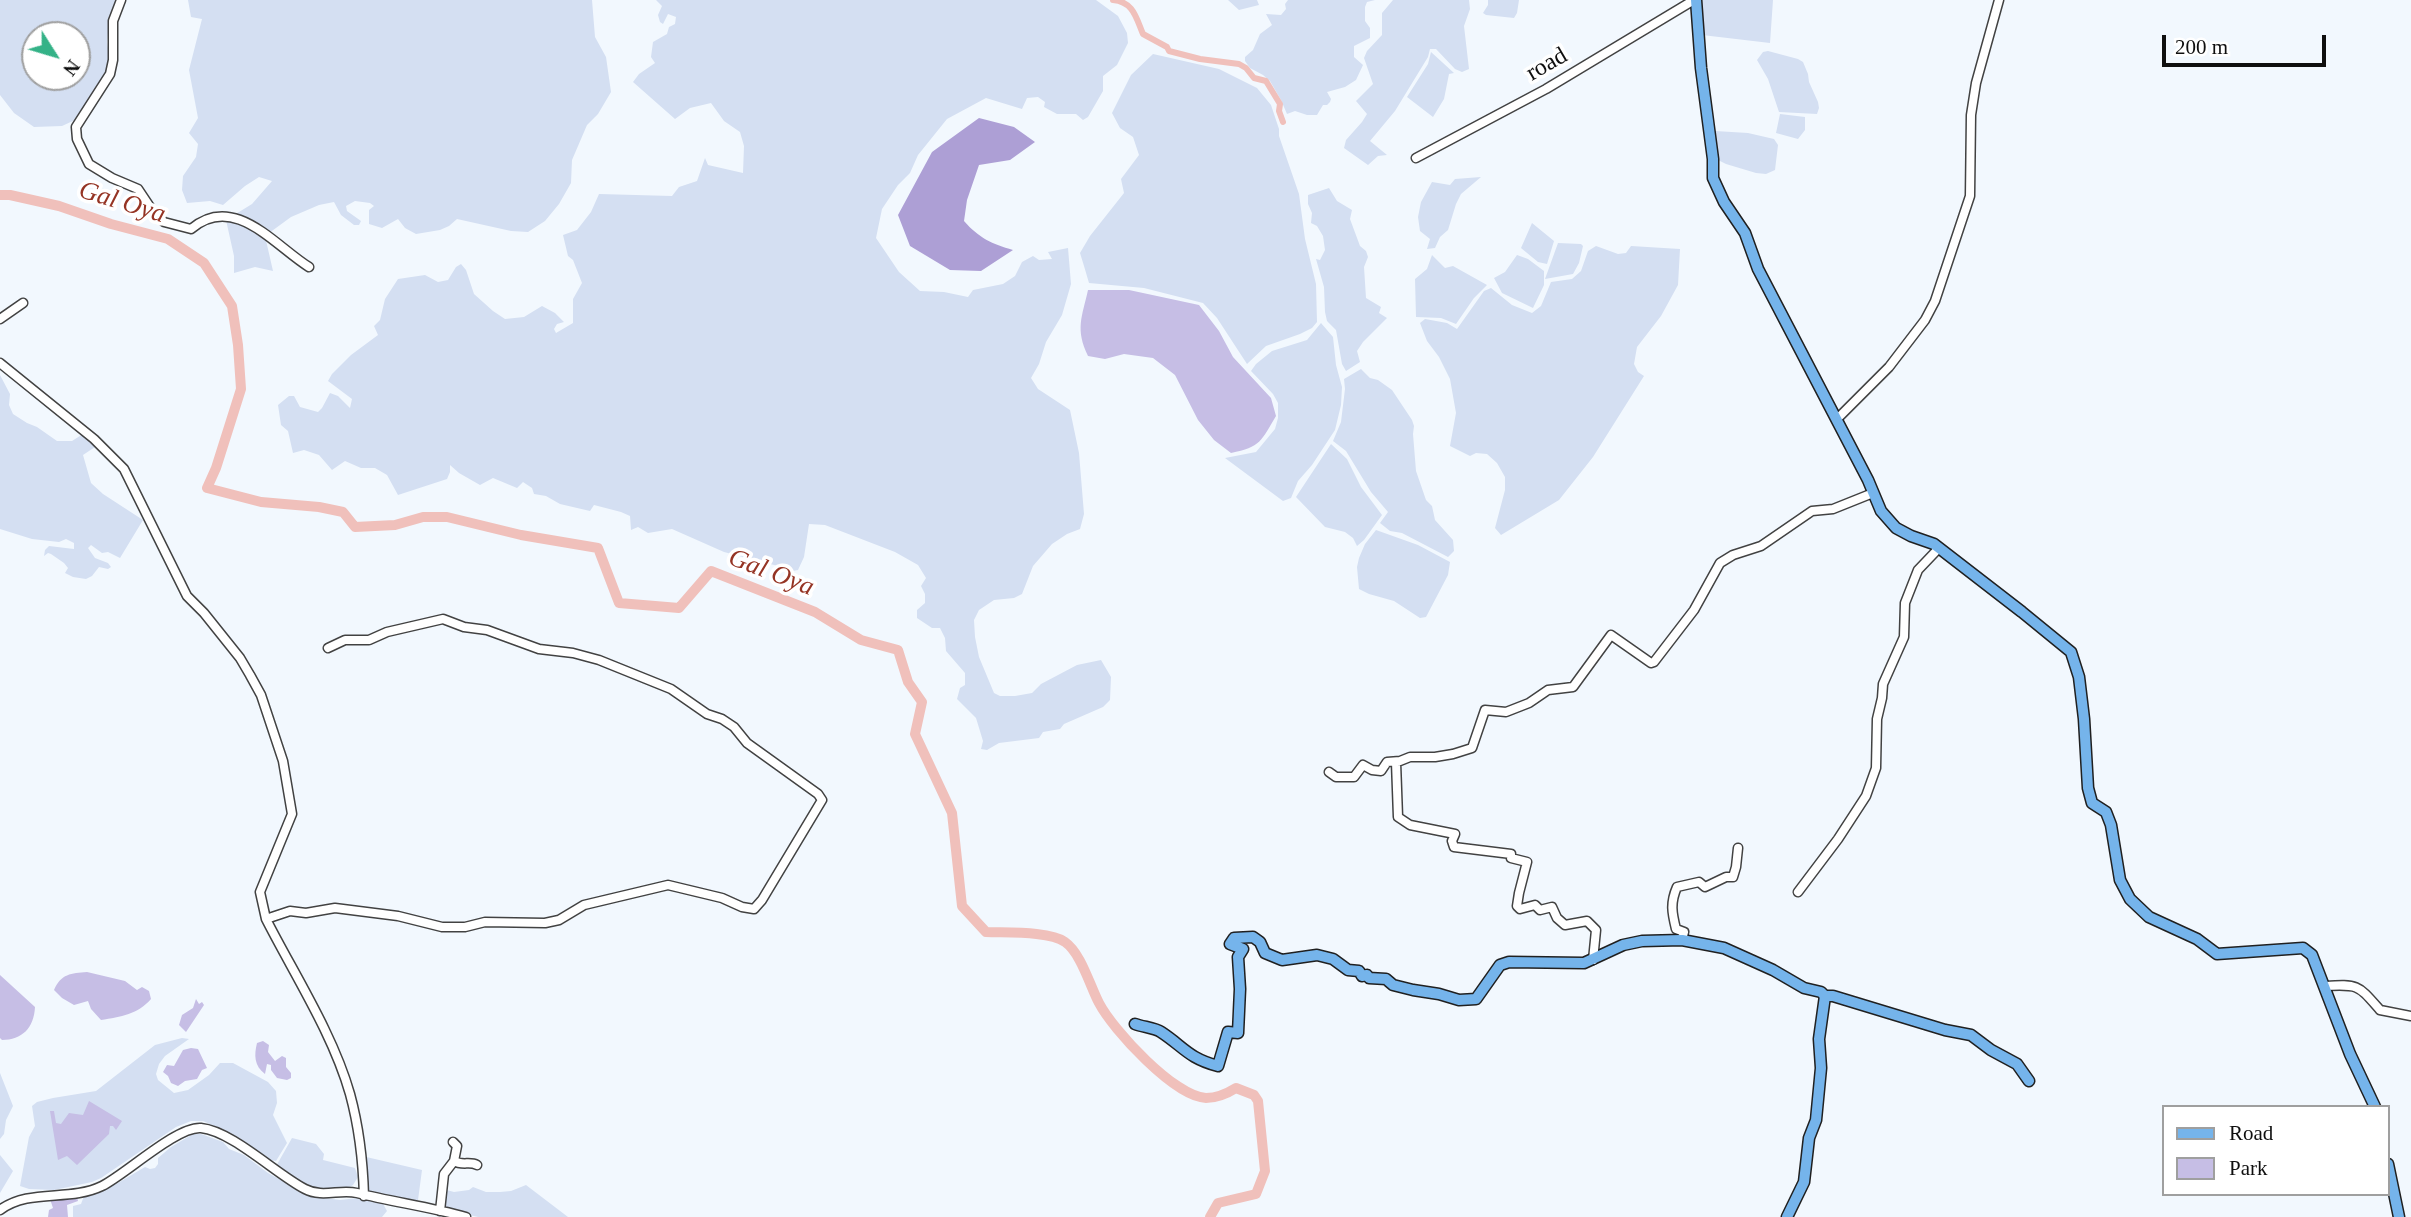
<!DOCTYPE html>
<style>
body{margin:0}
#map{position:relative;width:2411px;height:1217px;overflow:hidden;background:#f2f8fe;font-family:"Times New Roman",serif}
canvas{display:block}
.legend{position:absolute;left:2162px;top:1105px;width:228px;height:91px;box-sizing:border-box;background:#fff;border:2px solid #9f9f9f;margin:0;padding:9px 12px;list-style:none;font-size:21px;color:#0f0f0f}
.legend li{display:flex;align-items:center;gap:14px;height:35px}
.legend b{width:35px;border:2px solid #9f9f9f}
.north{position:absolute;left:21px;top:21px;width:70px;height:70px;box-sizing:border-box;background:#fff;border:2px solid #9f9f9f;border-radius:50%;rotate:127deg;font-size:19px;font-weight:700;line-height:28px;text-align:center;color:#0f0f0f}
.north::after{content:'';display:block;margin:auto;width:24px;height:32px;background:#34b287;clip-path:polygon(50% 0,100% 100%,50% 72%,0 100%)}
.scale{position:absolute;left:2162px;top:35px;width:164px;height:32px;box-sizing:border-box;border:4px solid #0f0f0f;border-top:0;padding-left:9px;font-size:21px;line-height:24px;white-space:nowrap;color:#0f0f0f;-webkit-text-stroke:5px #fff;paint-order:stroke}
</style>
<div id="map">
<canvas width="2411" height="1217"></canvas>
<ul class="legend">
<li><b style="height:9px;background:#75b4eb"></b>Road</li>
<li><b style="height:19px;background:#c6bee5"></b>Park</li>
</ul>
<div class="north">N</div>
<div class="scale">200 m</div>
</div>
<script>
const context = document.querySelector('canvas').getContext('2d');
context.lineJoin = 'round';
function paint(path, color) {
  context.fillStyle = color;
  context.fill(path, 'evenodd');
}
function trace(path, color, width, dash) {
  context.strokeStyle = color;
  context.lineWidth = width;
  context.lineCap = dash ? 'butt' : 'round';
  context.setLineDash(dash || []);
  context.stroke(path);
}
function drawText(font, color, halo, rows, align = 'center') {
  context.font = font + ' "Times New Roman",serif';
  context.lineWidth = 7;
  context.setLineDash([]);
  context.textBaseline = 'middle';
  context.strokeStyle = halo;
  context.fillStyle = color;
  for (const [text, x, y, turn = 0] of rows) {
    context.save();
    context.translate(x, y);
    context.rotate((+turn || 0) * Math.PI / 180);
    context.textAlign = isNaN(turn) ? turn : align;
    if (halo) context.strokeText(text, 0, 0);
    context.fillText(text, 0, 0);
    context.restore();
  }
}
paint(new Path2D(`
 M0 0H117L108 33 107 42 110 60 106 73 86 107 75 120 62 126 34 127 14 113 0 95ZM35 35H77V77H35Z
 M188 0H592L595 37 606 57 611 92 598 114 587 125 572 160 571 183 559 204 545 221 528 232 511 231 457 219 449 226 440 230 416 234 405 228 398 219 382 228 369 224V210L374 206 370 203 355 201 346 206 347 211 361 221 359 225H354L341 215 334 202 319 205 291 217 265 236 273 271 255 267 234 273V256L226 220 252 204 272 181 259 177 245 186 223 205 210 201 187 203 182 190 183 176 196 157 198 144 189 133 198 118 189 70 202 19 191 17Z
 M656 0H1096L1118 16 1127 33 1128 43 1117 65 1103 76V91L1088 117 1083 120 1076 114H1057L1044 107 1045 102 1038 97 1027 98 1022 109 986 98 947 119 918 155 910 173 898 185 882 209 876 238 899 272 920 291 944 292 968 297 973 290 1003 284 1015 276 1022 262 1033 256 1039 260 1052 259 1048 252 1068 248 1071 284 1062 315 1046 342 1039 364 1031 378 1038 389 1070 410 1079 453 1084 514 1080 529 1067 534 1052 544 1033 566 1022 594 1014 598 994 600 979 610 974 620 975 637 979 657 994 693 1000 696H1015L1032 693 1041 684 1077 665 1101 660 1111 677 1110 700 1103 707 1064 724 1060 729 1043 732 1039 738 999 743 987 750 981 749 983 741 976 718 957 699 960 688 965 685V673L946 651 945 638 940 628H932L917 618V610L925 603V594L921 586 926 578 918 565 895 552 825 525 809 524 804 557 798 570 788 572 778 566 724 552 672 529 648 533 638 527 631 530 630 516 621 512 594 505 590 511 560 504 546 496 534 494 532 488 523 482 517 488 493 478 480 485 459 473 450 465V472L447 479 398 495 387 475 375 468H361L345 461 332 470 319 455 304 450 293 453 288 431 281 425 278 405 289 396H294L300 407 318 412 322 408 330 393 338 396 350 408 352 399 328 381 332 374 351 355 378 335 374 326 380 320 385 299 398 279 425 275 438 282 448 280 456 267 461 264 466 270 474 294 493 311 505 319 524 317 542 306 555 313 564 322 557 324 554 329 556 333 573 323V299L582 283 573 260 568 256 563 235 577 230 591 212 599 194 672 196 679 187 697 181 705 158 708 165 743 173 744 146 740 132 724 121 711 103 690 108 675 119 633 82 639 74 655 63 651 57 653 42 667 34 669 27 675 24 676 17 668 14 663 24 660 22 658 15 662 6Z
 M1228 0H1257L1259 5 1239 10Z
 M1288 0H1375L1367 2 1365 7V21L1370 28V38L1354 46V57L1363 65 1356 80 1345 87 1327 92 1331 99 1330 102 1327 105H1323L1317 115H1307L1295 111 1287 114 1281 100 1270 81 1263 75 1250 68 1245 61V57L1253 50 1260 34 1272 25 1266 14 1281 15 1286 9 1285 4Z
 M1393 0H1469L1470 9 1464 26 1469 69 1462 72 1455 69 1436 49H1430L1428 57 1395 111 1370 141 1387 155 1378 156 1368 165 1344 148 1346 140 1362 122 1367 114 1356 101 1373 84 1364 58 1367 51 1382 35V13Z
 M1488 0H1519L1517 13 1514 18 1486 15 1483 13 1488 5Z
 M1700 0H1773L1770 43 1702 35Z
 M1768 51 1798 59 1803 62 1808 74 1809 82 1818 102 1819 108 1817 114 1779 112 1768 79 1757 60 1763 52Z
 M1431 52 1454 73 1449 74 1444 99 1433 117 1407 97 1428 64Z
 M1153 54 1219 69 1257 88 1271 105 1279 129V136L1299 194 1305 239 1316 284 1317 322 1312 328 1300 334 1266 346 1247 364 1217 318 1203 303 1144 288 1089 283 1084 266 1080 253 1090 236 1124 193 1121 179 1139 155 1133 137 1120 128 1112 113 1131 75Z
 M1780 114 1805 117V130L1798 139 1776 133Z
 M1715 131 1748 133 1774 139 1778 145 1775 170 1766 174 1756 173 1726 164 1716 159Z
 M1481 177 1461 194 1456 204 1448 230 1440 237 1435 248 1427 249 1430 239 1420 231 1418 217 1421 202 1432 182 1450 185 1455 179Z
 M1329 188 1337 201 1352 210 1350 219 1360 246 1366 251 1368 257 1364 267 1366 298 1381 307 1379 313 1387 318 1363 342 1357 351 1360 362 1346 371 1342 364 1336 330 1327 321 1325 312 1324 287 1316 259 1320 260 1325 250 1323 236 1317 226 1311 223 1312 213 1308 204V195Z
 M1532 223 1554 241 1547 264 1538 262 1521 248Z
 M1558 243 1581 244 1583 246 1579 263 1573 274 1545 279Z
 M1596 246 1618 254 1626 253 1631 246 1680 249 1678 285 1661 316 1637 347 1634 364 1638 372 1644 376 1593 457 1559 500 1501 535 1495 528 1505 490V477L1497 463 1487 454 1476 453 1470 456 1450 446 1456 413 1450 379 1439 357 1427 341 1420 323 1425 319 1447 323 1457 329 1484 291 1491 288 1512 305 1532 313 1541 306 1551 282 1572 279 1581 271 1588 251Z
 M1432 255 1445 268 1453 266 1487 285 1474 298 1456 324 1441 318 1416 317 1415 279 1427 269Z
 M1517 255 1528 259 1544 271V285L1533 308 1502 293 1494 278 1505 272Z
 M1321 323 1333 337 1336 365 1342 387 1341 405 1335 430 1312 465 1298 481 1291 498 1283 501 1225 458 1256 452 1275 429 1278 418V403L1273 394 1251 371 1256 364 1272 351 1307 340Z
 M1361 369 1370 378 1378 380 1392 390 1412 420 1414 426 1413 434 1416 471 1426 500 1432 506 1435 520 1453 540 1454 551 1448 557 1402 533 1390 531 1380 523 1388 512 1371 492 1346 451 1333 441 1341 422 1345 389 1344 379Z
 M0 375 10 394 9 405 13 414 27 423 37 427 57 441H72L83 434 95 443V447L83 455 91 483 103 494 143 520 120 558 108 552 102 553 91 545 88 548 95 558 108 563 111 567 108 569 99 567 92 576 86 579 73 577 65 573 68 568 64 563 51 554 48 553 44 556 45 550 49 546 74 549V543L66 539 59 542 32 539 0 529Z
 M1331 444 1347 459 1361 487 1382 515 1364 540 1357 546 1353 538 1345 532 1325 527 1296 497Z
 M1376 530 1418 545 1450 562 1448 575 1426 617 1420 618 1394 601 1369 594 1359 589 1357 567 1359 558 1365 544Z
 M182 1038 189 1039 165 1056 159 1064 156 1074 158 1080 174 1093 188 1090 209 1075 220 1063H233L268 1082 276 1091 277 1103 273 1115 287 1143 276 1161 268 1160 251 1146 228 1132 203 1121H191L176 1127 101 1178 92 1182 54 1190 29 1189 20 1186 29 1137 35 1126 32 1106 37 1102 53 1098 96 1091 155 1045Z
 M0 1073 13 1106 6 1120 4 1134 0 1139Z
 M193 1134H201L223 1142 229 1149 244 1155 268 1173 310 1196 340 1200 358 1198 382 1202 387 1211 382 1217H73V1206L81 1204 84 1196 118 1183 145 1167 150 1169 155 1168 158 1164V1158L171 1147Z
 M292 1138 316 1144 324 1154 323 1160 355 1168 358 1177 353 1185 342 1191 315 1190 275 1168Z
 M0 1155 13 1171 0 1193Z
 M362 1156 422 1170 418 1200 415 1201 368 1191Z
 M526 1185 568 1217H478L444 1209 443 1189 454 1192 469 1190 473 1187 486 1192H500L511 1191Z`), '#d4dff2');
paint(new Path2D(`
 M1088 290H1129L1199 305 1219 331 1233 357 1271 398 1276 416C1261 441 1261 447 1231 453L1214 440 1198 420 1175 375 1153 358 1124 354 1105 359 1088 356C1075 329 1082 317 1088 290Z
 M87 972 125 981 137 990 142 987 149 991 151 999C138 1014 121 1017 101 1020L91 1009 88 1001 74 1005 62 998 54 990C61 974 71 973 87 972Z
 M0 975 35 1007C34 1028 22 1040 2 1040L0 1038Z
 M196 999 199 1004 202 1002 204 1005 186 1032 179 1025 182 1015 193 1008Z
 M263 1041 269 1045 268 1052 275 1061 282 1056 286 1058V1067L291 1073V1078L287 1080 277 1078 271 1070V1065L267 1064 265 1074C254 1066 254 1055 257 1043Z
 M191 1048 198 1049 207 1068 202 1070 197 1079 185 1081 178 1086 171 1083 168 1076 163 1072 167 1065 174 1066 183 1050Z
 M89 1101 122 1121 116 1130 113 1126H110L109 1134 77 1165 67 1156 58 1160 50 1111H54L56 1123 61 1124 69 1113 83 1115Z
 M77 1197 78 1201 67 1205 68 1217H48L49 1210 53 1208 50 1199Z`), '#c6bee5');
paint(new Path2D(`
 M979 118 1014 127 1035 142 1010 160 979 165 967 200 964 221C979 238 992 244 1013 250L981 271 950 270 910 246 898 215 932 152Z`), '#ad9fd5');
trace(new Path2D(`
 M1113 0C1134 2 1136 18 1143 34L1167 47 1169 51 1200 59 1239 64 1246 68 1254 78 1266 81 1280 104 1279 111 1283 122`), '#f0c0bb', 6);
trace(new Path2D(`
 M0 195H10L59 206 111 224 168 239 204 263 232 306 238 345 241 389 216 468 207 488 261 502 319 507 343 512 355 527 395 525 423 517H447L521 535 598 548 619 603 679 608 711 571 815 612 861 640 898 650 908 682 922 702 915 734 952 813 962 906 986 932C1006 933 1050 931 1065 942 1081 953 1090 986 1099 1003 1113 1030 1175 1097 1206 1098 1216 1098 1228 1093 1236 1088L1254 1095 1258 1101 1265 1171 1256 1194 1218 1203 1210 1217`), '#f0c0bb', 10);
const minor = new Path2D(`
 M121 0 113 21V60L110 74 76 127 77 139 89 164 112 178 138 189 154 213 164 222 191 229C234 192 275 246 309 267
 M1416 158 1546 89 1694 0
 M0 319 23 303
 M0 363 94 439 124 469 187 596 204 613 240 658 250 675 261 695 283 761 292 814 260 892 266 919C294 974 333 1034 350 1094 359 1127 363 1161 364 1196
 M1837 419 1889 367 1925 320 1935 301 1970 196 1971 115 1976 83 1999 0
 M1396 762 1398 817 1410 825 1455 834 1452 841 1454 847 1511 854V858L1527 862 1519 893 1517 906 1520 909 1535 905 1540 910 1552 907 1557 918 1565 925 1587 921 1596 930 1593 960
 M1329 772 1336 777H1354L1363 765 1372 770 1381 771 1387 762 1400 761 1410 757H1435L1453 754 1472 748 1485 710 1506 712 1529 703 1548 690 1573 687 1611 635 1651 663 1654 662 1694 610 1720 563 1733 555 1761 546 1812 511 1833 509 1873 493
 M1798 892 1838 839 1866 796 1876 768 1877 719 1882 698 1883 684 1904 637 1905 603 1918 570 1939 548
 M266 919 290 911 306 913 335 908 398 916 442 927H465L485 922 545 923 559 920 584 905 668 885 722 898 742 907 754 909 762 900 822 800 818 794 747 743 734 727 722 719 707 714 671 689 599 660 573 653 539 649 487 630 464 627 443 619 387 632 369 640H345L328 648
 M1682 940 1684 932 1676 929C1672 913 1670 903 1677 887L1699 882 1705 887 1726 877H1733L1736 867 1738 848
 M2325 986C2359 984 2358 985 2380 1010L2411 1016
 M454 1161C462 1166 470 1161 477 1165
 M0 1210C30 1188 69 1202 102 1186 126 1174 177 1126 201 1128 232 1131 276 1174 305 1189 322 1198 340 1189 357 1193 393 1202 430 1207 466 1217
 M440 1211 444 1174 454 1161 457 1146 453 1142`);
const major = new Path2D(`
 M1696 0 1701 68 1713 159V178L1724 202 1745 233 1758 269 1868 480 1881 511 1896 528 1911 536 1934 544 2022 612 2071 652 2079 677 2084 719 2088 788 2092 803 2106 812 2111 825 2120 880 2130 899 2149 917 2197 939 2217 954 2303 948 2312 955 2350 1054 2375 1107
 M1135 1024C1143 1027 1155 1028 1161 1032 1184 1047 1188 1058 1218 1066L1228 1032 1238 1033 1240 989 1238 957 1243 949 1230 944 1234 938 1253 937 1260 942 1265 953 1282 960 1317 955 1333 959 1348 970 1359 971 1362 976 1367 975 1369 978 1386 979 1393 985 1413 990 1439 994 1459 1000 1476 999 1500 965 1509 962 1584 963 1623 945 1642 941 1682 940 1724 948 1773 970 1804 988 1821 992 1825 996H1833L1945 1030 1971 1035 1991 1050 2017 1064 2029 1081
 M2388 1164 2399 1217
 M1787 1217 1804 1182 1809 1138 1816 1120 1821 1068 1819 1039 1825 996`);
trace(minor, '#424242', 11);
trace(major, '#202020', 13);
trace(minor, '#fff', 8);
trace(major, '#75b4eb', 10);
drawText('24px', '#0f0f0f', '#fff', [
 ["road",1547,65,-30]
]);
drawText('italic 26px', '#953424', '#fff', [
 ["Gal Oya",122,203,17],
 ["Gal Oya",771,573,21]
]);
</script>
